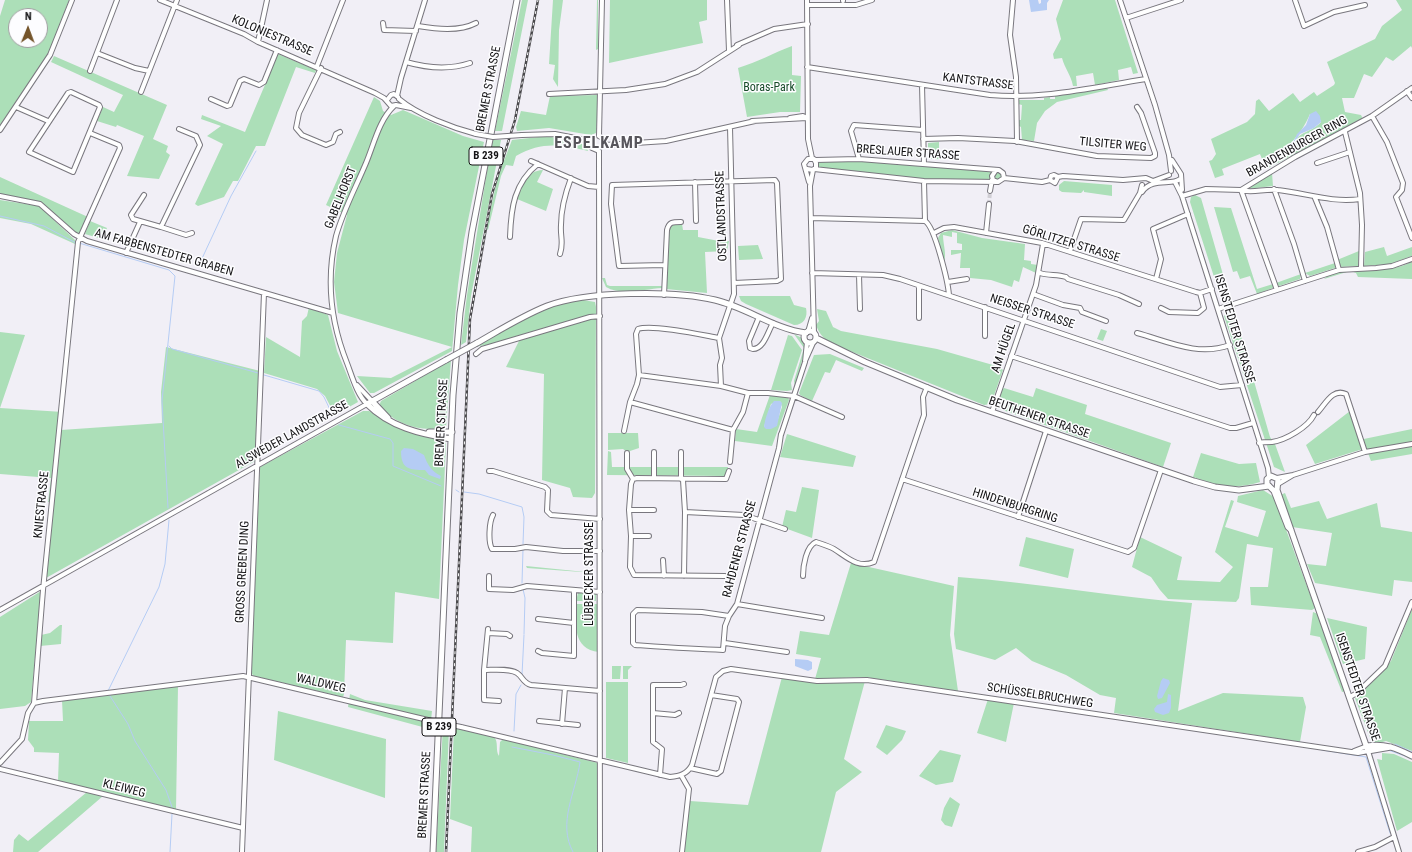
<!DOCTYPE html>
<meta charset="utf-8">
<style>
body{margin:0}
#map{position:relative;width:1412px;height:852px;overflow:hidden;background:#f1eff6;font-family:"Roboto Condensed",sans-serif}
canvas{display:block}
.north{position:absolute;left:8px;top:8px;width:40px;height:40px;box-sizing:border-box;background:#fdfdff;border:1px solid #a09fa1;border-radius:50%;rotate:1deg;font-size:11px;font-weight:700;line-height:16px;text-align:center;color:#141315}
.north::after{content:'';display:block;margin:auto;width:14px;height:18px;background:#74542a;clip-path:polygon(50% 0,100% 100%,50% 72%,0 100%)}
</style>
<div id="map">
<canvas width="1412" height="852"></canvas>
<div class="north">N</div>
</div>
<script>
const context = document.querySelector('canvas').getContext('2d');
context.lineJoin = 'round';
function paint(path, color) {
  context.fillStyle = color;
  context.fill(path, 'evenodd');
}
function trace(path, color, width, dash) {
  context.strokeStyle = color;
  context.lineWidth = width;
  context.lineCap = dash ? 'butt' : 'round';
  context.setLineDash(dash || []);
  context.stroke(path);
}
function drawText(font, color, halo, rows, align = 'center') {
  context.font = font + ' "Roboto Condensed",sans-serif';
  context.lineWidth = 3;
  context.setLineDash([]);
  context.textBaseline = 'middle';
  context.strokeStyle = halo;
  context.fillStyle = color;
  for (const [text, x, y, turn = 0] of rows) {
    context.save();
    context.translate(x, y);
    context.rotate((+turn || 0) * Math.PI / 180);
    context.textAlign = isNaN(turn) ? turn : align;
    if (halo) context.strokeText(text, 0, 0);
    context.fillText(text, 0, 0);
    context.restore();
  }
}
paint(new Path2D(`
 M5 0H69L49 53 0 125V16ZM16 16H40V40H16Z
 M522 0H528L502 131H495Z
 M553 0H563L559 30 558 87 553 79 555 65 549 64Z
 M597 0H598V49L596 50Z
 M610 0H707V20L699 22 703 43 609 63Z
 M1063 0H1115L1138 73 1133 74 1131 67 1118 70 1119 80 1095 85 1093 73 1076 76 1077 86H1073C1071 75 1065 69 1062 58L1054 59 1053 54 1061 39 1056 19Z
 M1396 0H1412V48L1411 46 1393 61 1386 57 1372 77 1364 74 1354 98H1342L1345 112 1361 115 1363 119 1266 169 1260 154 1222 169 1224 175 1215 178 1209 161 1212 160 1216 154 1211 139 1247 122 1255 114 1256 101 1259 99 1269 111 1293 93 1300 102 1314 92 1317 96 1334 85 1335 83 1327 62 1375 39 1382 26 1402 10ZM1310 114 1319 117 1321 122C1311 133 1301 130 1292 144L1291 143C1299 134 1305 126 1310 114Z
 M792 46V75L801 76 800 112H780L747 117 738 68C758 62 773 53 792 46Z
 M278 54 316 70 315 73 296 67 265 146H256L238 181H233L224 197 198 206 195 204 223 144 207 136 221 126 201 119 202 115 245 132Z
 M54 56 167 105 153 139 168 146 166 152 170 155 159 179 127 176 144 136 117 125 116 127 97 121 103 107 114 112 123 95 51 62Z
 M1107 88 1108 90 1057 102 1045 111 1037 123 1034 141 1022 140 1021 127 1019 126V120H1021L1022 105 1018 104V100H1044V98L1050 97V99H1055V96Z
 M597 95 599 98 596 133 591 135 549 128 517 131 516 127 521 111 546 115 550 96Z
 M374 97 380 101 383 111 391 115 403 110 463 136 484 142 464 240 458 285 452 351 374 393H370L357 376 391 378 452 347 338 313 334 282 337 253 347 215 326 205Z
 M547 136 586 145 588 151C560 145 543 141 516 156L513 166 506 165 501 176 488 230 486 229 498 176 512 140Z
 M492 140H501L471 296 466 342 461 345 467 295Z
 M939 142V159H928V143Z
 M857 160 999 171 1003 175 1001 180 912 179 818 168V161Z
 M543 170 537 182 553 189 546 211 517 199C522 184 526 171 543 170Z
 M1272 173 1273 186 1247 189V187Z
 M0 177 88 217 80 235 77 234 41 202 0 194Z
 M1064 181 1112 185V196L1084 192V190L1081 193 1062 192 1059 190V185Z
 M1195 195 1201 198 1224 278 1215 280 1190 202 1191 197Z
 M0 200 39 206 75 240V244L31 224 0 218Z
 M1214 207 1231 208 1257 289 1273 284V288L1257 294 1250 276 1240 279 1237 271 1233 272Z
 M90 221 107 228 102 239 85 234Z
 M673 224H682L683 230H698V237L719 241H729L727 251 705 252 707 293 666 289 669 230Z
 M952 230 982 238 1025 244 1024 260 1031 261V264L1038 265 1036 273 1023 267 1019 282 1014 280 1012 287 991 280 970 278V268H960L961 253 951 255V250H962V244L957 243V233L952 232V237L943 235C943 244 947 255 944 262L938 238 941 233Z
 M758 245 763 259 739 260 738 246Z
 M1384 247 1387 256 1412 247V256L1390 264 1364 266 1365 252Z
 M1359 251 1358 266 1339 267 1337 260Z
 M1412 261V279L1358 277 1356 273 1350 271 1324 279C1339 262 1390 277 1412 261Z
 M1335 263V268L1310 276 1305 273Z
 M1301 274 1300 279 1279 286 1276 283Z
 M602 278H605L607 285 610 286H662V288C645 289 621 296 606 287Z
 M739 296H790L794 305 806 308C808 317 804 325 794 325L746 304 741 301Z
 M583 300 595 302 596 307 595 493 592 498 573 497 570 488 542 480 544 374 506 367 520 339 474 347 533 313 549 306Z
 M309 307 328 315 337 351 358 402 335 415 325 396 317 389 264 373 266 337 300 357 302 321 307 316Z
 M1233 308 1270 437 1275 444 1285 472 1274 467 1224 316Z
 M817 309 826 311 833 327 841 331 937 349 1000 367 1003 370 991 404 984 405 835 345C825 340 820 336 816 325L819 321Z
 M1101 329 1107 331 1103 341 1097 339Z
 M0 332 25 335 0 408Z
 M794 334 802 338 805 347 803 357 795 387 794 381 804 348Z
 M788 335 792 336 802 350 791 383 792 390 787 391 771 390Z
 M166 347 260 371 255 461 46 578 54 502H48L51 478 0 474V408L63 412 61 430 162 423 161 392Z
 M830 354 864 368 862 371 836 360 830 373 825 372 812 401 800 395 799 393 814 355Z
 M451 360 446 427C422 433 396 425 379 406L381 401Z
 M1004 388 1033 397 1036 388 1087 405 1085 414 1171 443 1163 467 997 408 1002 390Z
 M770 395 788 397 789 400 772 446 735 441 736 429 757 432ZM780 401 782 407 777 422 764 427 771 404Z
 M363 411H369L408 432 442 440 446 443 439 599 395 592 393 643 346 640 344 694 343 697 254 676 251 673 260 467Z
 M1350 411 1359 440 1412 429V454L1371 461 1366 448 1315 464 1306 445Z
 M608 433H638L639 448 627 452 623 449 608 450Z
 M787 434 856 456 853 467 780 457Z
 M608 451 611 452 612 467H728L727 476 607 475Z
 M1201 453 1239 464 1256 463 1260 482C1234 490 1218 486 1193 477Z
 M802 487 819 490 812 538 782 527 786 510 796 512Z
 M1263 490 1274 497 1315 608 1312 610 1251 605 1250 587H1268L1273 548 1247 544 1239 598 1236 602 1168 599 1160 590 1151 577 1132 567 1140 537 1182 557 1177 580 1220 582 1233 567 1215 552 1231 500 1234 501 1225 527 1258 537 1266 511 1237 502 1238 496Z
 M1285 493 1291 508 1319 501 1327 519 1377 503 1381 527 1412 532V582L1394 580 1392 596 1315 583 1307 564 1326 566 1332 533 1292 527 1280 495Z
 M1026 537 1074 549 1068 578 1019 566Z
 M851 563 954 586 950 635 958 691 865 677 815 679 821 658 796 654 800 631 829 635Z
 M526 566 595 573 527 568Z
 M958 577C1037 583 1114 597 1192 603L1178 711 1223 693 1303 697 1306 707 1300 742 1114 713 1116 698 1100 695 1066 675 1032 661 1016 648 995 660 956 649 954 634Z
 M41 591 31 702 25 706 0 709V617Z
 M578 593 596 594V601H576Z
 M576 604H597L599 652C572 649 576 624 576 604Z
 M1412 609V751L1386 741 1379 743H1372L1355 698 1391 661Z
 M1313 612 1318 614 1346 691 1342 692 1320 637 1310 635Z
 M1327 618 1367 627 1365 659 1343 664Z
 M60 625H62L61 644 40 646 41 635 50 633Z
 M612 666H621L620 679H612Z
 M623 666H632L628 670V679H623Z
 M782 677 814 681H865L844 759 862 772 836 792 821 852H684L690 801 748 805Z
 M606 682H628V763L606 758Z
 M178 686 176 810 58 781 59 753 34 752V748L28 740 29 721H63L62 700Z
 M350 694 365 700 432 711 430 729 348 707Z
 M988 699 1014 703 1006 742 977 733Z
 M278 711 386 739 385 798 274 760Z
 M886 725 906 731 902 740 887 755 876 747Z
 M443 726 449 728 444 852H436Z
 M454 728 494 737C499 742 495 750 499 756L500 742 503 739 598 763 597 852H471L472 827 450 819Z
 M940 750 961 755 953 782 936 785 919 776Z
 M1382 753 1394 754 1412 762V822L1397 831 1377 759 1382 760Z
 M87 792 103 796 38 852H13L14 840 19 834 28 841Z
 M950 797 960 804 952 827 945 825 941 820 944 808Z`), '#acdfb8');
paint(new Path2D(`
 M1029 0H1038L1039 4 1041 3V0H1049L1047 3V10L1031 12Z
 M1316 111 1320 116 1321 122 1314 128 1300 134 1292 145 1297 134 1306 125 1310 114Z
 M774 401H780L782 403 777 426 771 429H766L764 427C765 419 769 406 774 401Z
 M404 448 413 449 424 455C427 464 432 472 441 476L440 479 429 475 425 470C409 470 401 469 401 451Z
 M795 659 808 660 812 662V669L808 671 795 666Z
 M1163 678 1169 680 1170 683 1162 698 1158 699 1157 696 1161 681Z
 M1168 694 1171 695V708L1169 713 1163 715 1155 712 1154 709 1157 705 1167 702Z`), '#b5ccf4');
trace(new Path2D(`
 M0 216 44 226 76 243
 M79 243 169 270 175 276 162 401 168 508
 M199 265 231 196 256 151
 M169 346 172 349 258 373
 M264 375 319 391 324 397 333 416
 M339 425 390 439 393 443V466L441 486
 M456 490 459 492
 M464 492 479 494 522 507 524 517 523 544
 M522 583 523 550
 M523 589 525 598 524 634
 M522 675 524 635
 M108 691 159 587 165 564 169 520
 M110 696 128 724 135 741 166 790 172 807
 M514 731 516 694 521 685
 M1395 744 1412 752
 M512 747 553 755 580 762C576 792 557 823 573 852
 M1322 750 1366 757 1390 833
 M1388 750 1408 757
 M170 852 172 814`), '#b5ccf4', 1);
trace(new Path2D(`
 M989 204 990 191`), '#d0ced4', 4, [4, 2]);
const minor = new Path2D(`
 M160 0 244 34 258 42 375 93 384 98 391 106 396 105 411 108
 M727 0 729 51
 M807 0 808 139 812 158
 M1013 0 1010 35 1016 77 1017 142
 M1120 0 1155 105 1169 155 1171 171
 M1295 0 1304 26
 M843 1V0
 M807 5H856L872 0
 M1126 18 1181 0
 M383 23 384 30 416 31
 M418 26C436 29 459 32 476 23
 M1304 26 1334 12 1365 5
 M258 42 267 0
 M737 45 774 29 808 24
 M97 53 135 68 149 71
 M406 62C427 68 449 70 470 63
 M317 66 343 0
 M807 67 990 95C1043 100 1094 87 1146 79
 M321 68 299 113 296 128 302 135 326 145 333 142 336 134 340 132
 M90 71 117 0
 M922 85 924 164
 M1407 91 1412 98
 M71 92 99 105 100 107 73 172 29 152 68 93Z
 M141 92 177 0
 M549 94 626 90 665 84 697 72 739 45
 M397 96 401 78 425 0
 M211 99 227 106 230 105 240 81 244 79 259 85 264 82 277 50
 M399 99C418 115 453 128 476 134
 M387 100 391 95 394 94 398 97
 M16 107 48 121
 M1372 116 1387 142 1403 183 1402 190 1396 197 1412 238
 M790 118 803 116 807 118
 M752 121 807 118
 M0 130 50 55 72 0
 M1345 132 1360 193 1362 225 1361 268
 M522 135 555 134 591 141
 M599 136 602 0
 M599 136 604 139 605 145
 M923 139 958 138 1015 141 1097 156 1151 158 1155 156V153L1141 113 1137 107
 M591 141 592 148 599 151
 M605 145 666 141 755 121
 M599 151 600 852
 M859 159 851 131 854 125 923 130
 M815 160 859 159 999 170 1003 173 1004 178
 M1172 160 1181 174 1182 190
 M531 161 588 186 599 187
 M1317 163 1350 152
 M807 169 813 170 816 167V163L814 159H808L804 164 809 182
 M814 169 924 181 998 182 1004 178
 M813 170 810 186 814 333
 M996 170 992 176 993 180 998 182
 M1004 178 1042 182 1050 180 1055 183 1058 177
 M1050 180 1051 176 1054 175 1058 177 1063 176 1123 180 1146 178 1153 181 1169 175
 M924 181 925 221C935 227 948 282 949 295
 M695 182 696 221
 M1175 182 1182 196 1268 468 1269 477
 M1274 189 1294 244 1305 281
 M1241 190C1252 194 1265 188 1278 190 1306 193 1331 203 1360 199
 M1241 190 1277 290
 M990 191 992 180
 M1142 192C1152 177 1172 186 1180 179
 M144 195 131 215 133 219 161 227 200 145 196 136 179 129
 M0 196 40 204 74 234 87 241 333 313
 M1182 196 1206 189 1241 190 1295 157 1372 116 1412 88
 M1315 198 1327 227 1339 270
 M811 218 925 221
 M161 227 186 235 192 233
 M934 233 944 228 954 227 1042 243 1196 292 1200 293 1212 289
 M986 233 989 204
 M510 237C511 208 514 183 538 164
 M1070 251 1081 219 1124 220 1140 193 1142 185
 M126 253 140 222
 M560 254C564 243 560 236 561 225 561 209 565 194 571 178
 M664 265 619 266 611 204 612 185 775 180 777 183 781 279 777 281 734 283
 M812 273 883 275 900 279 1220 387 1242 385
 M1040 273C1049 276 1057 274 1066 277L1068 279 1119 295 1139 304
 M859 275 860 309
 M1156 279 1161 259 1153 229 1188 214
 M948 282 967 279
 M1033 294 1063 305 1080 308 1082 312 1106 321
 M664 295 667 230C669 222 672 222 681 222
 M1161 308 1169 312 1198 313 1204 308 1200 293
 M1218 309 1339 270 1376 268 1392 266 1412 259
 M759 317 749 341 750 348 753 349C764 349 768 331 773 323
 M919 318V286
 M808 332 812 318
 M1137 333C1167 341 1197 357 1230 345
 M985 336V307
 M476 354 482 349 590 317 600 316
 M1011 356 1230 428H1236L1253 423
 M805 361 813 343
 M639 375 721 386 748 393H768L794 396 842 417
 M357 385 372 401
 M721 386 720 365 722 358 719 338 734 294 730 127
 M630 402 733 430 743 412 748 393
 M992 412 1036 285 1043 244
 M1318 412C1326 403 1333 388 1346 394L1365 452
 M624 431 630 402 637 384 639 375 636 334 638 329C653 324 702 335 719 338
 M781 435 805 362 807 342
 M1259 443C1263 442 1267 442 1272 442 1286 440 1308 427 1314 415
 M627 453V469L633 479
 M730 462 733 430
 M489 471H493L545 487 548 490 547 511 551 515 600 519
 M654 478V452
 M1277 478 1293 475 1365 452 1412 444
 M681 479V452
 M902 479 1128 552 1134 548 1161 470
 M683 480 685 512 684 576
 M1278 484 1293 475
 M629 510H654
 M685 512 744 515 785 529
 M493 515C489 522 488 542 492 549H515L526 547 563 551H600
 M1018 517 1046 431
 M631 536H649
 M663 560 664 576
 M489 576V589L513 590 527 586 600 592
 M725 576 634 575 630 567 631 536 629 510 631 484 633 479 637 478 726 479 729 471
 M803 576C803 566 806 546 816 542 822 544 829 546 834 549 847 557 858 569 874 562L924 415 923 397 927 387
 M737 604 822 618
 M0 610 367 404C357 395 352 376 347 363 331 323 326 279 336 236 343 211 356 187 366 163 374 144 379 120 394 106
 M729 616 702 612 637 610 633 614V643L635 645C665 647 694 649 723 650L725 626 729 616 737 604 779 448 781 434
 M538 619 574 623
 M488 629 484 670C493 670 509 668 517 673 523 677 523 683 531 685L600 691
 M488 633 507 634 510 636
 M725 643 787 652
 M538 651 542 653 574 656V590
 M484 670V700L499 701
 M1350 697 1357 693 1385 666 1412 602
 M34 703 43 701 243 676 428 720
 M653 713 675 715 679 713
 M539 721 578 725
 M562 724 565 688
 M461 727 670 777C680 776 687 774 692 765L716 677 723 671 731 669 817 681 867 680 1358 753 1368 751 1399 852
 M1354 751 1367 746
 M0 763 22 739 28 713 34 703 43 590 78 242 120 148 119 145 90 133
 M690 768 717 774 721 771 739 702 737 699 711 695
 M0 769 243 828
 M660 775 662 749 653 742V685H681L684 684
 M681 775 689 789 682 852
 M242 852 264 293
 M1358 852 1375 847 1394 837`);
const major = new Path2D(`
 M804 337a6 6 0 1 1 12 0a6 6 0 1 1-12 0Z
 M816 338 865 362 957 400 1194 481 1215 487 1239 490 1269 486
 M477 343C500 330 522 316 547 306 586 291 674 290 715 300 746 307 774 329 806 333
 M446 360 367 404C390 427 420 434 451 439
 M372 401 388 418
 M429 432H452
 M1291 530 1288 527 1274 491 1267 484V479L1271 476 1278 479 1277 490 1368 751 1391 747
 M1367 746C1384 743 1396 748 1412 756
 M433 852 453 395 460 313 472 232 517 0`);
trace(minor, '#79777e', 6);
trace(major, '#79777e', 7);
trace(minor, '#fff', 4);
trace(major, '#fff', 5);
const rail = new Path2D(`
 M446 852 470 319 492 194 515 120 538 0`);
trace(rail, '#49484b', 2.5);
trace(rail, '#fdfdff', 1, [3]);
const minorBridge = new Path2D(`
 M476 134 493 137 522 135
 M428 720 461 727`);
const majorBridge = new Path2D(`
 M446 360 477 343`);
trace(minorBridge, '#79777e', 6, []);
trace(majorBridge, '#79777e', 7, []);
trace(minorBridge, '#fff', 4);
trace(majorBridge, '#fff', 5);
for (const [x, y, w] of [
 [486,156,34],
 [439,727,34]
]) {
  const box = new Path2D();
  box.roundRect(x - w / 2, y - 9, w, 18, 3);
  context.fillStyle = '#fdfdff';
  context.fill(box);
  trace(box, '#141315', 1);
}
drawText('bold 11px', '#141315', null, [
 ["B 239",486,156],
 ["B 239",439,727]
]);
drawText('12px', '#141315', '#fdfdff', [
 ["KOLONIESTRASSE",272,36,23],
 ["KANTSTRASSE",978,82,7],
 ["BREMER STRASSE",489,89,-79],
 ["TILSITER WEG",1113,145,5],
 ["BRANDENBURGER RING",1297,147,-29],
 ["BRESLAUER STRASSE",908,153,4],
 ["GABELHORST",341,198,-68],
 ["OSTLANDSTRASSE",722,216,-92],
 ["GÖRLITZER STRASSE",1071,244,17],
 ["AM FABBENSTEDTER GRABEN",164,253,16],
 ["NEISSER STRASSE",1032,312,18],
 ["ISENSTEDTER STRASSE",1234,329,73],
 ["AM HÜGEL",1004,348,-71],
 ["BEUTHENER STRASSE",1039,418,19],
 ["BREMER STRASSE",442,423,-87],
 ["ALSWEDER LANDSTRASSE",292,435,-29],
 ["KNIESTRASSE",42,505,-84],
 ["HINDENBURGRING",1015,506,18],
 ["RAHDENER STRASSE",740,549,-75],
 ["GROSS GREBEN DING",243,572,-87],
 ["LÜBBECKER STRASSE",590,574,-90],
 ["WALDWEG",321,684,13],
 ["ISENSTEDTER STRASSE",1357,687,71],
 ["SCHÜSSELBRUCHWEG",1040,696,9],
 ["KLEIWEG",124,789,14],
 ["BREMER STRASSE",425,795,-87]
]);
drawText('12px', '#184c2a', '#fdfdff', [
 ["Boras-Park",769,88]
]);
context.letterSpacing = '1px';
drawText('bold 16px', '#58565c', '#fdfdff', [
 ["ESPELKAMP",599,144]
]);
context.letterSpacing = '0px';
</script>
